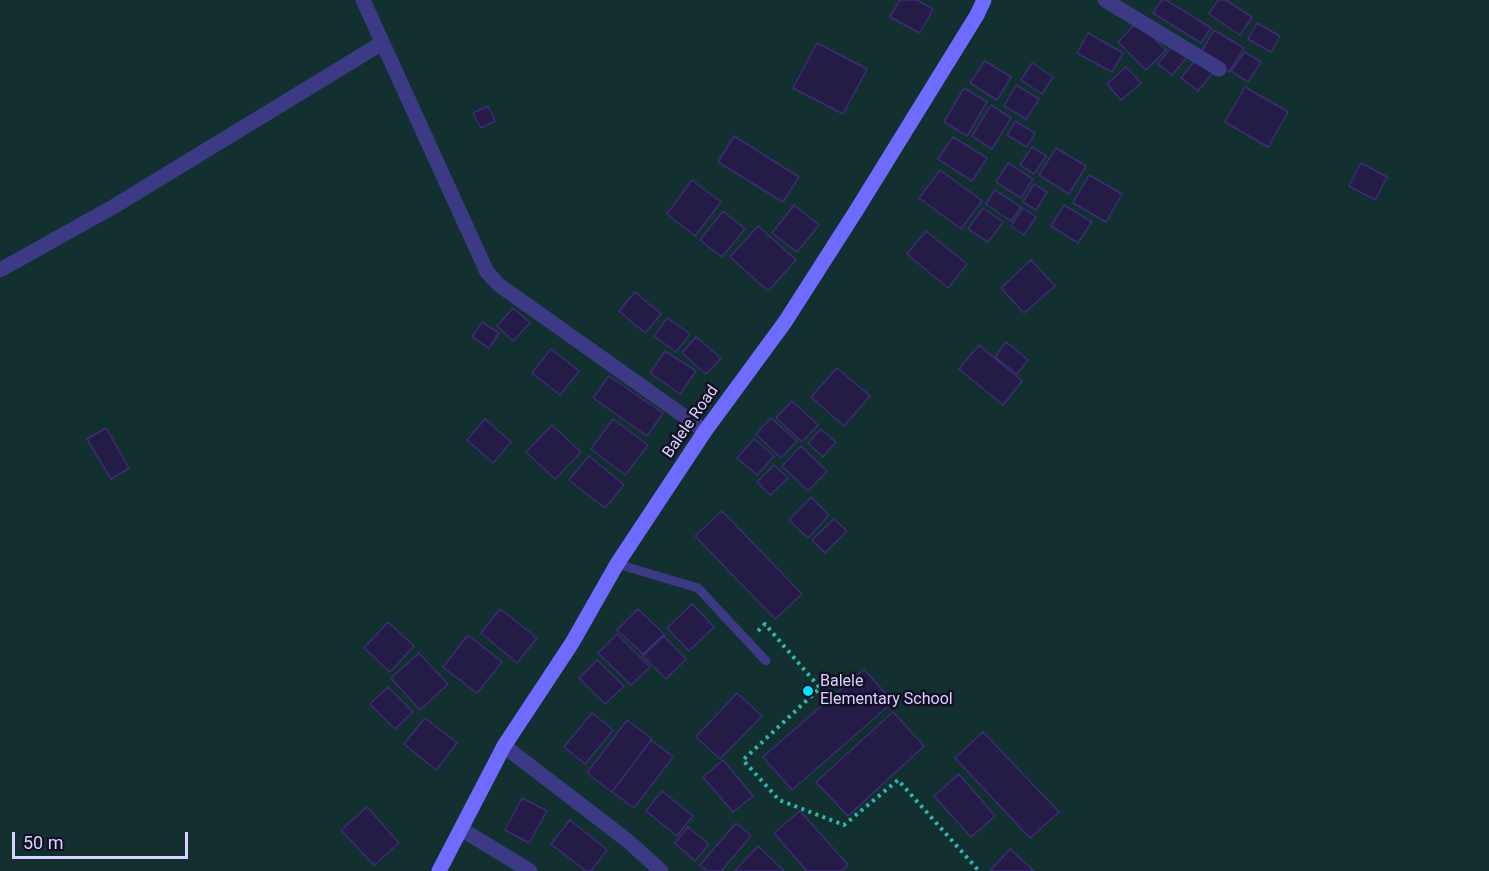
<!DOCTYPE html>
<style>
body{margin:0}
#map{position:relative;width:1489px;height:871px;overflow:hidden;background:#130f26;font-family:Roboto,sans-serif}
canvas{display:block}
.scale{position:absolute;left:12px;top:832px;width:176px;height:27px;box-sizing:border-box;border:3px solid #d9d4ff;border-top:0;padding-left:8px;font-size:18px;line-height:21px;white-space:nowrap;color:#d9d4ff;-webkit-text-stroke:4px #130f26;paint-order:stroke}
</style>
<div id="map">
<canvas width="1489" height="871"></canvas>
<div class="scale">50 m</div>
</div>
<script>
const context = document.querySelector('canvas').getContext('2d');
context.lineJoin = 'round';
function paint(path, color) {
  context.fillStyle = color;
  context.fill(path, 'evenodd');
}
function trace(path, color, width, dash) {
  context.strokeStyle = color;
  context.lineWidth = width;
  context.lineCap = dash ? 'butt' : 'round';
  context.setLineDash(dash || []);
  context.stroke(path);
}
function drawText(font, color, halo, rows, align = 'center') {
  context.font = font + ' Roboto,sans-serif';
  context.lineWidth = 5;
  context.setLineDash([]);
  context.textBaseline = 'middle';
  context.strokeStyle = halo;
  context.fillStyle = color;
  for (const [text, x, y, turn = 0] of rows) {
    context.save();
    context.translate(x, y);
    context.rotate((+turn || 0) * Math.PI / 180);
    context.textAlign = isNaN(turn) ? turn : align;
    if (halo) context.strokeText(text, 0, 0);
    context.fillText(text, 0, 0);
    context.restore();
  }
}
paint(new Path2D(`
 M0 0H1489V871H0Z`), '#12302f');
const building = new Path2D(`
 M900 0H917L933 9 920 33 890 17Z
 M1162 0H1166L1211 28 1201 43 1153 13Z
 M1218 0H1226L1252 17 1240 35 1209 14Z
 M1137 22 1166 50 1146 70 1118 42Z
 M1257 23 1280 36 1271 52 1248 39Z
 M1214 30 1244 48 1229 72 1200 54Z
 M1088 33 1123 53 1112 72 1077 53Z
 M817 43 867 69 843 114 793 88Z
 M1173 45 1187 57 1172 75 1158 64Z
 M1245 52 1261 62 1248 82 1231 71Z
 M1198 57 1215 70 1198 91 1181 78Z
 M985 61 1011 77 997 100 970 83Z
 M1032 63 1053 77 1042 94 1021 80Z
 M1126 67 1141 83 1121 100 1107 84Z
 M1016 85 1039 99 1026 119 1004 106Z
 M1245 87 1288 112 1268 147 1225 122Z
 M964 88 987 102 967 136 944 122Z
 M991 105 1011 118 992 149 972 136Z
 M488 106 495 121 481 128 473 113Z
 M1015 121 1035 133 1027 147 1007 135Z
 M734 136 799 177 783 202 718 162Z
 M953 137 987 158 972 181 938 159Z
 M1032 147 1046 156 1034 174 1020 165Z
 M1056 148 1086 166 1069 194 1039 175Z
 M1008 163 1033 179 1021 198 996 182Z
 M1361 163 1387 177 1375 200 1349 186Z
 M940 170 982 201 961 229 919 198Z
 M1089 175 1122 194 1106 222 1073 203Z
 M692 180 721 202 695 236 667 214Z
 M1034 184 1047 192 1036 210 1023 202Z
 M995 190 1021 207 1011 221 986 204Z
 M794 205 819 225 797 252 772 233Z
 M1064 205 1092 222 1078 243 1051 226Z
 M983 208 1003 222 988 242 968 229Z
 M1023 208 1036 217 1024 235 1011 226Z
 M723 211 745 229 722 257 700 240Z
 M758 226 796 260 768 291 730 257Z
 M926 231 967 264 948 288 907 254Z
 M1031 260 1055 286 1024 313 1001 288Z
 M635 292 661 314 645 333 619 311Z
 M513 308 530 323 513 341 497 326Z
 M667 318 690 334 676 352 654 336Z
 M482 322 499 333 489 348 472 337Z
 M696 337 721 358 706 374 682 353Z
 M1006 342 1028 360 1017 374 995 357Z
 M979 345 1022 381 1003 405 959 369Z
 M551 349 579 371 560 395 532 373Z
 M665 351 696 371 680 394 650 373Z
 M837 368 870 396 844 426 811 397Z
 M609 376 663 413 647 436 593 398Z
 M792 401 818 425 802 442 776 418Z
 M771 418 797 441 781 458 756 434Z
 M485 419 511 442 493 463 467 440Z
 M613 419 648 445 625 475 591 449Z
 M552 425 581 452 555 479 526 452Z
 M106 428 129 468 111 479 87 439Z
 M821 429 836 442 823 457 808 443Z
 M754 439 774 456 757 475 737 458Z
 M801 446 827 471 808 491 782 466Z
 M589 456 624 485 605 508 569 480Z
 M774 465 788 478 770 495 757 482Z
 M811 497 829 515 808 538 789 520Z
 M722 511 802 594 775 619 695 536Z
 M834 519 847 531 825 553 812 540Z
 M692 604 714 627 689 651 667 628Z
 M500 609 537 638 517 663 481 633Z
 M638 609 664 634 643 654 617 630Z
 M388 622 414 646 390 672 364 648Z
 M617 634 650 667 631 685 598 653Z
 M468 635 502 662 477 693 443 667Z
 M664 636 686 659 666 679 643 656Z
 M419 653 448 684 420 710 391 678Z
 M597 660 624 686 605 704 579 678Z
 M864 669 893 702 792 790 763 757Z
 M388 687 413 712 395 729 370 704Z
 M737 693 762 716 720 759 696 737Z
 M893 712 924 746 848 816 816 782Z
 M592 713 613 730 585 764 564 747Z
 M425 718 457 743 436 770 404 744Z
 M627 720 652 739 612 792 587 773Z
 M983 732 1059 812 1030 838 955 758Z
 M651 740 673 757 634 808 612 792Z
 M723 760 753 796 733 812 703 777Z
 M959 774 995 816 971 837 934 796Z
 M662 791 693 816 677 836 646 811Z
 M522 798 547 811 529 843 505 830Z
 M367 807 399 843 374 865 341 830Z
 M800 811 848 865 841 871H807L774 833Z
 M570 820 607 850 591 871H586L551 844Z
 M736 823 751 836 721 871H707L700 865Z
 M688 827 709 844 695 861 675 843Z
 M758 846 784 871H735Z
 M1010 849 1034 871H990Z`);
paint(building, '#241b47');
trace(building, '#3b2d73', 1.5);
trace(new Path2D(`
 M758 631 765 624 820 688 743 760 779 800 844 825 898 780 979 871`), '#2fb8b0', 4, [3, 4.5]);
trace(new Path2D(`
 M617 564 698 588 766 661`), '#3d3a85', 9);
trace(new Path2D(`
 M363 0 487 272 499 285 705 431
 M1105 0 1219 69
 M0 270 113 207 382 43
 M504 746 628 841 661 871
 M461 829 530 871`), '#3d3a85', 15);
trace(new Path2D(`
 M439 871 504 746 572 643 617 564 705 431 785 322 856 211 977 15 984 0`), '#6f6bff', 15);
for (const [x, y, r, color] of [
 [808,691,6,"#00e5ff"]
]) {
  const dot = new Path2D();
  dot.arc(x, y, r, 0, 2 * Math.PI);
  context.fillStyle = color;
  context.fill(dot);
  trace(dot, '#130f26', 2);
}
drawText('16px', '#d9d4ff', '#130f26', [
 ["Balele Road",691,422,-55]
]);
drawText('16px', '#d9d4ff', '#130f26', [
 ["Balele",820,682],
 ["Elementary School",820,700]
], 'left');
</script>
